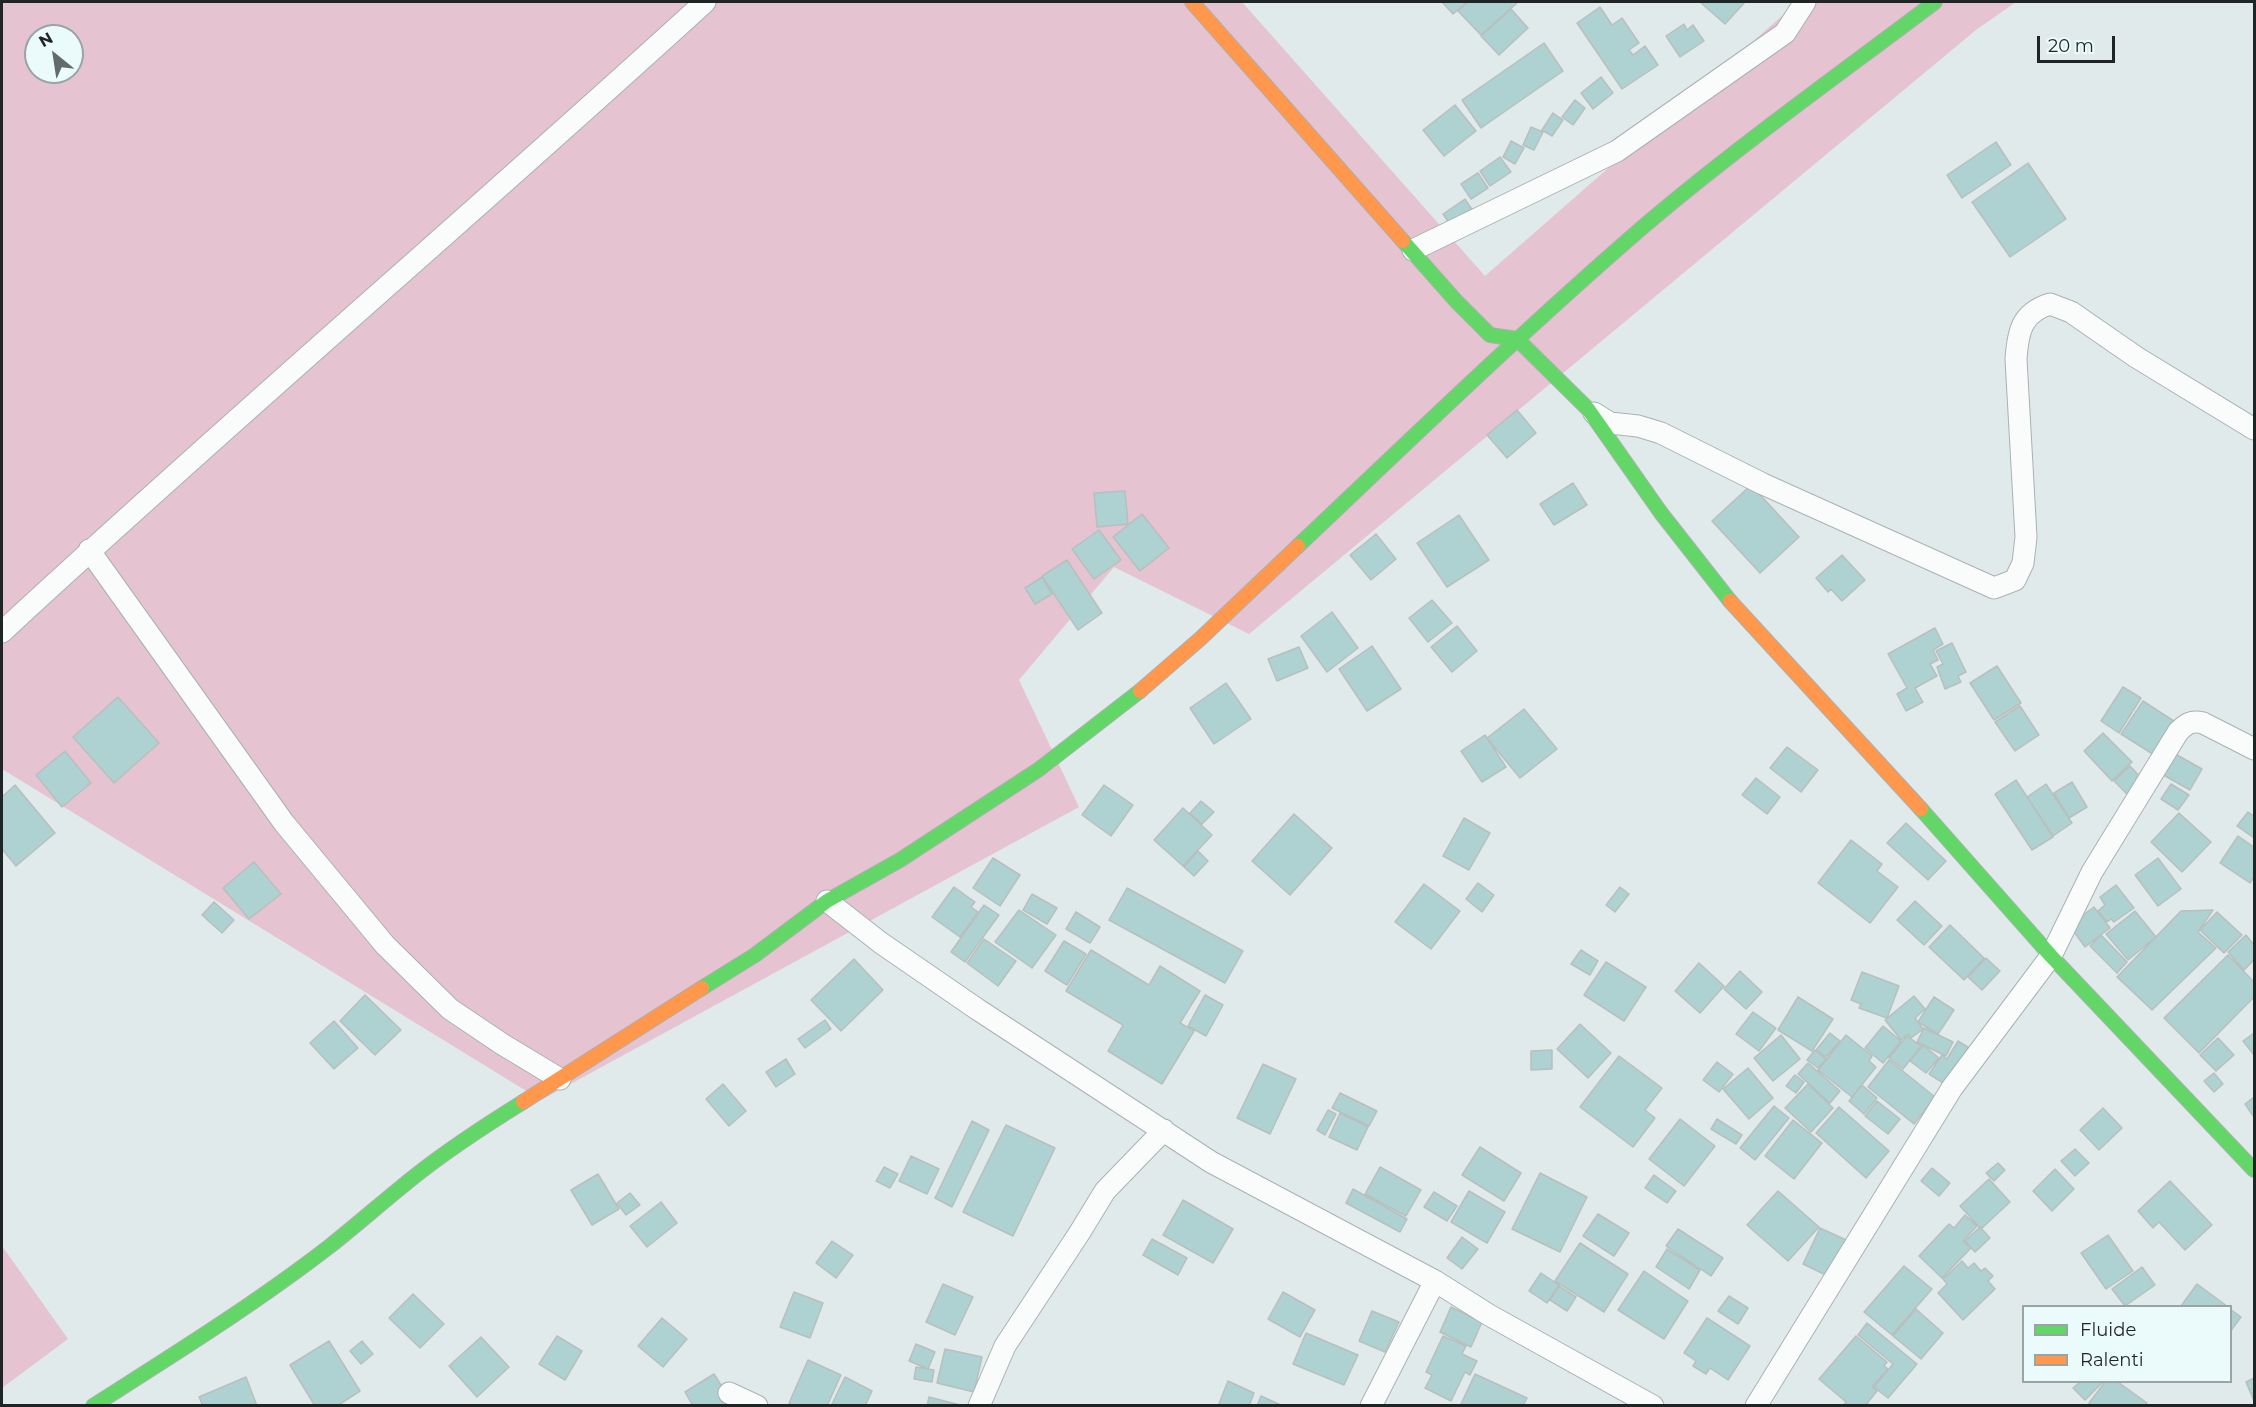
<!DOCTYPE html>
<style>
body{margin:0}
#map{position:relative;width:2256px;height:1407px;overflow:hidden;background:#e1eaea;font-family:Montserrat,sans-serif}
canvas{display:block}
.frame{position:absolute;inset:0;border:3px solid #1f2525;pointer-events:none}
.legend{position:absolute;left:2022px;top:1305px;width:210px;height:78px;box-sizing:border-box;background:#ebfbfb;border:2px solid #99a5a5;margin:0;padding:8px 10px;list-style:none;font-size:18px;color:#1f2525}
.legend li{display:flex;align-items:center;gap:12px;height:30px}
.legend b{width:30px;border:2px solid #99a5a5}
.north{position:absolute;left:24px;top:24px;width:60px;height:60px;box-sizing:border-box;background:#ebfbfb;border:2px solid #99a5a5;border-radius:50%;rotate:330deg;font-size:16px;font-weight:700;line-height:24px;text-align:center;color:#1f2525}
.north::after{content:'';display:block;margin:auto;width:21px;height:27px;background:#636a6a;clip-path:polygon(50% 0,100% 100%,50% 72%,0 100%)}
.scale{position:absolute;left:2037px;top:36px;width:78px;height:27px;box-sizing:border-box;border:3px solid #1f2525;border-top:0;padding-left:8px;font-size:18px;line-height:21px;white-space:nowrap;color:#1f2525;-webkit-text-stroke:4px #ebfbfb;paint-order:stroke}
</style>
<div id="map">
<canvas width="2256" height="1407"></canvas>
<div class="frame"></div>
<ul class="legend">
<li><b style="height:8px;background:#63d668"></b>Fluide</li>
<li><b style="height:8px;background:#ff974d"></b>Ralenti</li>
</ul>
<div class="north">N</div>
<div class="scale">20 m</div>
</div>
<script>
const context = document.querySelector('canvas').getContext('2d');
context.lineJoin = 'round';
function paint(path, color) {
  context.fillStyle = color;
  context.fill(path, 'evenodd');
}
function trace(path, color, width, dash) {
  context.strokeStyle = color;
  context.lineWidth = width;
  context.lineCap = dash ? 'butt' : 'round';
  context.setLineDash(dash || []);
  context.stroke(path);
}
paint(new Path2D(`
 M2 2H1242L1485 276 1798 2H2016L1976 30 1249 634 1114 567 1019 680 1079 807 541 1100 2 769ZM36 36H72V72H36Z
 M2 1246 68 1339 2 1388Z`), '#e5c3d0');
const building = new Path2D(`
 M1442 2H1467L1453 14Z
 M1468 2H1516L1517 3 1481 35 1458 11Z
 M1700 2H1745L1725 24Z
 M1600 7 1612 25 1622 18 1639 43 1629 50 1633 55 1645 46 1658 65 1622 89 1577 23Z
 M1511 9 1528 28 1499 55 1481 36Z
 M1684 24 1687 30 1693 25 1704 41 1680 57 1666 36Z
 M1544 43 1563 71 1481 128 1462 100Z
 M1601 77 1613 93 1593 109 1581 93Z
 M1575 100 1585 108 1573 125 1562 117Z
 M1455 105 1476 131 1444 156 1423 130Z
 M1553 113 1563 120 1552 136 1542 130Z
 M1531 127 1543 132 1534 150 1523 145Z
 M1511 141 1524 148 1515 164 1503 157Z
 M1996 142 2011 165 1962 198 1947 175Z
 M1500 157 1511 172 1490 186 1480 171Z
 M2028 163 2066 219 2010 257 1972 202Z
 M1478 173 1488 188 1471 199 1461 184Z
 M1465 199 1473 211 1451 226 1443 214Z
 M1517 410 1536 433 1507 458 1487 435Z
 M1573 483 1587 505 1554 525 1540 504Z
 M1751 485 1799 537 1760 573 1712 521Z
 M1125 491 1128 524 1097 527 1094 493Z
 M1142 514 1169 548 1140 571 1113 537Z
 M1459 515 1489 560 1447 587 1417 543Z
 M1099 530 1121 560 1094 579 1072 549Z
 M1376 534 1396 559 1371 580 1350 555Z
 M1842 555 1865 580 1842 601 1831 589 1828 592 1816 578Z
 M1067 560 1102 613 1078 630 1042 576Z
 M1042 577 1052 594 1035 604 1025 588Z
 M1432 600 1452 623 1428 642 1409 618Z
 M1332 612 1358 648 1327 672 1301 636Z
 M1457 626 1477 651 1452 672 1431 647Z
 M1935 628 1943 644 1933 650 1938 660 1930 664 1937 676 1915 688 1923 702 1906 711 1897 694 1907 688 1888 654Z
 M1952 643 1966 672 1958 676 1961 682 1945 689 1937 667 1943 664 1936 651Z
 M1372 646 1401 689 1367 711 1339 669Z
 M1299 647 1308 668 1277 681 1268 659Z
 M1997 666 2021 703 1994 720 1970 683Z
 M1226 683 1251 719 1214 744 1190 708Z
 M2123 687 2141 698 2119 733 2101 721Z
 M118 697 159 743 114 783 73 737Z
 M2143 701 2180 725 2159 758 2121 734Z
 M2020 706 2039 735 2015 751 1995 722Z
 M1524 709 1557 749 1520 778 1487 738Z
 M2103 733 2132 762 2112 781 2084 751Z
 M1485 735 1506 767 1482 782 1461 751Z
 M1787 747 1818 770 1801 792 1770 768Z
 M65 751 91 783 62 807 36 775Z
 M2170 751 2202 769 2190 790 2158 772Z
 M2130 766 2145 782 2130 797 2114 781Z
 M1756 778 1780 797 1767 814 1742 795Z
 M2016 780 2053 837 2032 850 1995 794Z
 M2072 782 2087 807 2069 818 2054 793Z
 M2046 784 2072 823 2053 836 2027 797Z
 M2171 784 2189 795 2178 810 2161 799Z
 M15 785 55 833 16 866 2 849V797Z
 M1104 785 1133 805 1111 836 1082 815Z
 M1201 801 1214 812 1202 824 1190 813Z
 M1183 808 1212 835 1183 866 1154 840Z
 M2248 812 2254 816V838L2237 826Z
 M2179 813 2211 842 2182 872 2151 842Z
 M1294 814 1332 848 1290 895 1252 861Z
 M1464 818 1490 833 1469 870 1443 856Z
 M1906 823 1946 861 1928 880 1887 843Z
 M2238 836 2254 847V877L2250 883 2220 863Z
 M1851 840 1882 864 1877 871 1898 887 1870 923 1818 883Z
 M1198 851 1208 861 1194 876 1184 867Z
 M993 858 1020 875 1000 906 973 888Z
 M2158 858 2181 889 2158 906 2135 875Z
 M254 862 281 894 249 919 223 888Z
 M1478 883 1494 895 1482 912 1466 899Z
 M1424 884 1460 911 1431 949 1395 922Z
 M2116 885 2134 908 2114 922 2111 919 2107 922 2098 911 2105 905 2100 897Z
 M954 887 975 902 971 907 978 912 960 937 932 917Z
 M1620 887 1629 894 1615 912 1606 905Z
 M1127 888 1243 951 1225 983 1109 920Z
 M1032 894 1057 908 1047 924 1023 910Z
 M1915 901 1942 926 1924 945 1897 920Z
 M214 902 234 920 222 933 202 915Z
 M984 905 999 915 965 962 951 952Z
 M2094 907 2110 928 2085 947 2069 925Z
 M1019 910 1056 935 1032 968 995 942Z
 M2213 910 2198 932 2216 948 2152 1010 2117 977 2181 911Z
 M2135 911 2156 937 2128 960 2106 934Z
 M1076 912 1100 927 1090 943 1066 929Z
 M2217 912 2242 935 2224 953 2200 930Z
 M1950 925 1984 958 1964 980 1929 947Z
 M2101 935 2127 962 2117 973 2090 946Z
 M2246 935 2254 945V960L2244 970 2228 952Z
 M984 939 1016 961 998 986 967 963Z
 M1064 941 1086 954 1067 985 1045 971Z
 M1091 950 1149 985 1160 966 1200 991 1180 1023 1194 1031 1162 1084 1108 1051 1123 1025 1066 991Z
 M1581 950 1598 961 1590 975 1571 964Z
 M2228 955 2254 982V997L2199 1053 2164 1018Z
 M1986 958 2000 971 1982 990 1968 977Z
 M854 959 883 990 841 1031 811 1000Z
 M1606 962 1646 987 1624 1021 1584 995Z
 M1699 963 1724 986 1700 1013 1675 991Z
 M1740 971 1762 992 1746 1009 1724 989Z
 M1862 972 1899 986 1887 1018 1859 1008 1861 1004 1851 1000Z
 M365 995 401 1030 375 1055 340 1021Z
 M1205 995 1223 1005 1206 1036 1188 1026Z
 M1914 996 1925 1009 1915 1018 1923 1029 1911 1038 1908 1034 1901 1040 1885 1020Z
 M1798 997 1833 1019 1812 1051 1778 1030Z
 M1934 997 1954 1010 1938 1034 1918 1022Z
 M1753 1012 1776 1028 1759 1051 1736 1034Z
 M825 1020 831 1029 805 1048 798 1039Z
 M334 1021 358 1048 334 1069 310 1043Z
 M1580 1024 1611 1053 1588 1078 1557 1049Z
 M1883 1026 1901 1041 1883 1063 1865 1048Z
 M1924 1028 1953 1042 1946 1056 1917 1042Z
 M1830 1033 1840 1041 1826 1057 1816 1050Z
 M2254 1033V1055L2243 1041Z
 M1781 1035 1800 1059 1773 1081 1754 1058Z
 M1846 1035 1872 1056 1869 1061 1876 1067 1852 1097 1818 1070Z
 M1907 1036 1921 1046 1903 1069 1889 1058Z
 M2218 1038 2234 1055 2216 1071 2200 1055Z
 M1958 1041 1971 1049 1948 1086 1929 1074 1942 1055 1947 1059Z
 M1923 1045 1939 1058 1926 1073 1910 1061Z
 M1552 1050V1069L1531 1070V1051Z
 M1815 1050 1826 1059 1818 1068 1807 1060Z
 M1619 1056 1662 1088 1645 1110 1655 1118 1633 1147 1580 1107Z
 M786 1059 795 1074 776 1087 766 1072Z
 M1889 1060 1935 1097 1914 1124 1868 1087Z
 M1717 1062 1733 1074 1719 1092 1703 1080Z
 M1808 1063 1840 1091 1830 1103 1798 1074Z
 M1263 1064 1296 1079 1270 1134 1237 1118Z
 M1748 1068 1773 1098 1749 1119 1723 1089Z
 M2214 1073 2223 1084 2214 1092 2204 1081Z
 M1795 1075 1804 1082 1796 1093 1786 1086Z
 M723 1084 746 1111 729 1126 706 1099Z
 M1808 1084 1833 1108 1811 1132 1785 1108Z
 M1862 1085 1877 1098 1864 1114 1849 1101Z
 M1340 1093 1377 1111 1369 1126 1332 1108Z
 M2254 1097V1117L2245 1104Z
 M1877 1101 1900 1119 1888 1134 1865 1116Z
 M1774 1106 1789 1118 1755 1160 1740 1148Z
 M1839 1107 1889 1151 1866 1178 1816 1133Z
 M2103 1108 2122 1128 2099 1150 2080 1130Z
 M1328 1110 1336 1114 1325 1135 1317 1130Z
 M1340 1113 1368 1127 1357 1150 1329 1137Z
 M1680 1119 1715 1146 1684 1186 1649 1159Z
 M1717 1119 1742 1135 1736 1144 1711 1129Z
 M1793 1120 1822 1143 1794 1179 1765 1156Z
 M972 1121 989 1130 952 1207 935 1198Z
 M1006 1125 1055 1148 1013 1236 963 1212Z
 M1480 1147 1521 1173 1504 1201 1462 1175Z
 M2075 1149 2089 1163 2075 1176 2061 1161Z
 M911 1156 939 1169 927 1194 899 1181Z
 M1998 1163 2005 1170 1994 1181 1986 1173Z
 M884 1167 898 1174 890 1188 876 1181Z
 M1380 1167 1421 1190 1406 1216 1365 1194Z
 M1932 1168 1950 1183 1939 1196 1921 1181Z
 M2055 1169 2074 1189 2052 1211 2033 1191Z
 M1540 1173 1587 1197 1560 1252 1512 1229Z
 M598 1174 619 1209 592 1225 571 1190Z
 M1654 1175 1676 1191 1667 1203 1645 1188Z
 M1989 1179 2010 1202 1981 1229 1960 1206Z
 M2170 1181 2212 1225 2185 1250 2159 1222 2153 1228 2138 1211Z
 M1353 1189 1407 1219 1400 1232 1346 1203Z
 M1469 1191 1505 1212 1487 1243 1451 1222Z
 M1778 1191 1819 1227 1788 1261 1747 1225Z
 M1434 1192 1457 1206 1447 1221 1424 1207Z
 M630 1193 640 1205 626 1215 617 1203Z
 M1183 1200 1233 1229 1213 1263 1163 1235Z
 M661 1202 677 1223 647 1247 630 1226Z
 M1598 1214 1629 1233 1614 1256 1583 1236Z
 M1965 1215 1977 1226 1963 1241 1971 1248 1942 1278 1919 1256 1949 1224 1954 1228Z
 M1980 1227 1990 1238 1975 1252 1965 1241Z
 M1820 1228 1846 1240 1828 1276 1803 1264Z
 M1678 1229 1723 1258 1711 1276 1666 1246Z
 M2108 1235 2133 1271 2106 1289 2081 1253Z
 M1462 1237 1478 1249 1462 1269 1447 1258Z
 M1152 1239 1187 1258 1178 1275 1143 1255Z
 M832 1241 853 1255 836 1278 816 1263Z
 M1580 1243 1628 1274 1604 1312 1555 1281Z
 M1667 1249 1700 1270 1689 1289 1656 1267Z
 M1962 1261 1968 1268 1974 1263 1981 1271 1985 1268 1993 1276 1988 1281 1995 1289 1963 1320 1938 1293 1947 1284 1943 1279Z
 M1904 1266 1932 1289 1892 1335 1864 1312Z
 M2142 1267 2155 1285 2125 1306 2112 1289Z
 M1644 1271 1688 1301 1664 1339 1618 1310Z
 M1541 1273 1559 1285 1547 1303 1529 1291Z
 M943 1284 973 1297 955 1335 926 1322Z
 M2197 1284 2227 1306H2181Z
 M1559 1286 1576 1297 1567 1311 1550 1300Z
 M794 1292 823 1303 810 1338 780 1327Z
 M1283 1292 1315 1310 1300 1337 1268 1319Z
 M413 1294 444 1324 420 1348 389 1318Z
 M1729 1296 1748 1308 1738 1324 1718 1311Z
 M1451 1307 1482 1322 1471 1347 1440 1332Z
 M1916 1309 1943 1333 1921 1359 1893 1336Z
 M2230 1309 2241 1317 2230 1332Z
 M1372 1311 1399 1322 1385 1352 1359 1341Z
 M662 1318 687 1339 663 1367 638 1346Z
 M1707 1318 1750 1346 1728 1380 1710 1368 1706 1374 1693 1366 1696 1361 1684 1353Z
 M1867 1323 1917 1364 1888 1398 1874 1387 1893 1364 1858 1335Z
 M1306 1333 1358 1355 1344 1385 1293 1364Z
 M557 1336 582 1351 565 1380 539 1364Z
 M1443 1336 1466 1346 1462 1354 1477 1361 1470 1375 1465 1372 1451 1401 1425 1388 1432 1375 1426 1372Z
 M1856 1336 1887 1362 1884 1366 1888 1369 1872 1387 1877 1391 1865 1406H1843L1846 1402 1819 1379Z
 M481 1337 509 1367 477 1397 449 1366Z
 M329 1341 360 1391 337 1406H315L290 1365Z
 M362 1341 373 1354 361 1364 350 1351Z
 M916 1344 935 1352 928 1369 909 1361Z
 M945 1349 982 1357 974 1392 937 1383Z
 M808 1360 841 1375 827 1406H795L789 1403Z
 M916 1367 934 1370 932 1382 914 1379Z
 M714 1374 731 1401 723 1406H693L685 1392Z
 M1475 1374 1527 1398 1523 1406H1460Z
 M246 1377 257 1406H203L199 1397Z
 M845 1377 872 1391 865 1406H831Z
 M2254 1378V1401L2246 1382Z
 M1228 1381 1254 1393 1249 1406H1218Z
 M2080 1382H2103L2085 1400 2073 1388Z
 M2105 1382H2118L2147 1403 2145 1406H2092L2089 1403Z
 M1261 1396 1283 1406H1257Z
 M929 1397 964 1406H927Z`);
paint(building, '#aed1d2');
trace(building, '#b8bfbf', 1.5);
const street = new Path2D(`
 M1413 250 1617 151 1785 33 1805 2
 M1594 413 1610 423 1638 426 1661 433 1763 484 1994 588 2015 580 2023 563 2026 537 2016 359C2018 332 2021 313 2050 304L2071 312 2136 357 2254 429
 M89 550 284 823 385 945 450 1009 502 1044 560 1079
 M2 632C233 418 473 214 705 2
 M827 901 881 943 977 1009 1211 1162 1435 1281 1489 1315 1653 1406
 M729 1393 757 1406
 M979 1406 1005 1346 1080 1232 1105 1191 1164 1130
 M1371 1406 1435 1281
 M1756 1406 1952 1088 2051 956 2092 872 2178 732C2186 724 2191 720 2203 723L2254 749`);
const fast = new Path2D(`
 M1403 241 1456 301 1490 335 1517 339 1588 409 1661 513 1730 601
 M1298 546C1412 438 1525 329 1644 226 1737 147 1837 76 1935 2
 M1921 809 2051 956 2254 1170
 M702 988 755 955 827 901 900 860 1038 770 1140 691
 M93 1406C173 1355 255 1304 330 1246 359 1223 386 1199 415 1176 449 1149 486 1125 523 1102`);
const slow = new Path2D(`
 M1192 2 1403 241
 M1730 601 1921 809
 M1140 691 1200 639 1298 546
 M523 1102 702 988`);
trace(street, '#abb1b1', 23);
trace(fast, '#abb1b1', 16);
trace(slow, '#abb1b1', 16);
trace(street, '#fafcfc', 21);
trace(fast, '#63d668', 14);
trace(slow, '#ff974d', 14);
</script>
